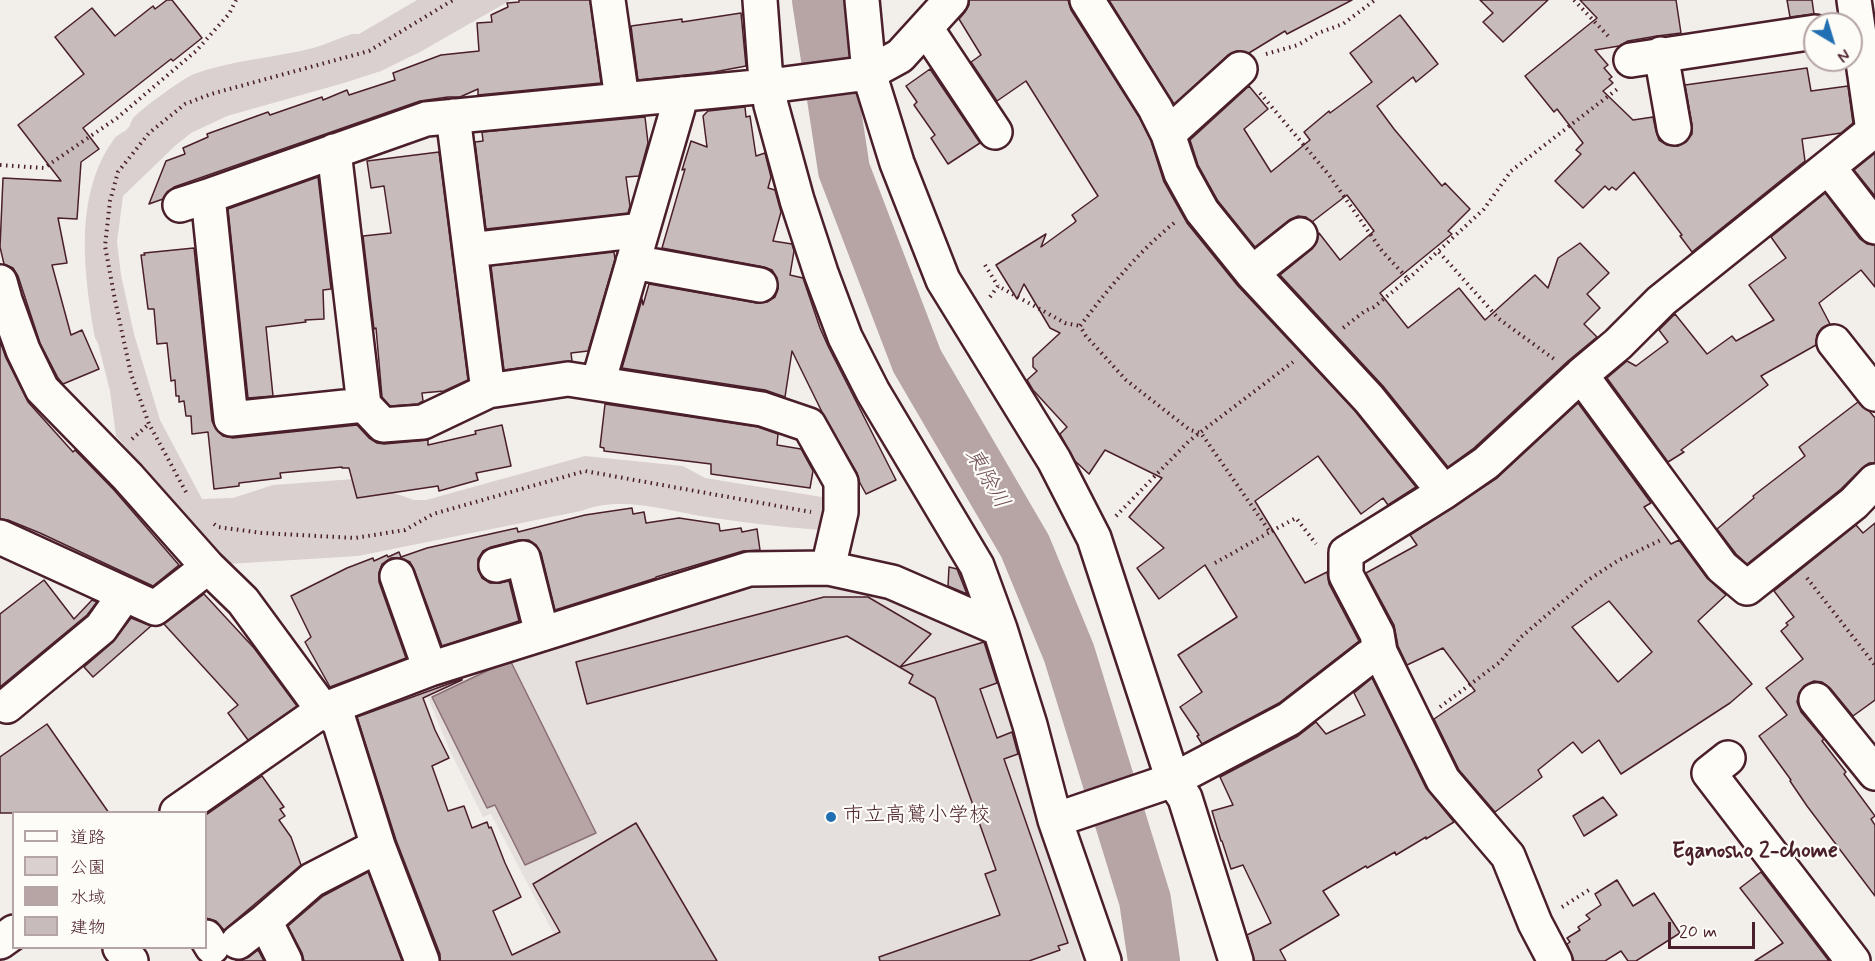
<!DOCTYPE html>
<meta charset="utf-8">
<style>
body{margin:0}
#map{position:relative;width:1875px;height:961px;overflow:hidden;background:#f2efeb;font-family:Mynerve,"Klee One",sans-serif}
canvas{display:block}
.legend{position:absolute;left:12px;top:811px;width:195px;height:138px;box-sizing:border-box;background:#fdfcf7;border:2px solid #b5a4a5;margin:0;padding:8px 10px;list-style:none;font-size:18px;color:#4a1f2b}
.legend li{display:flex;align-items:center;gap:12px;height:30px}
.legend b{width:30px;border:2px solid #b5a4a5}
.north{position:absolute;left:1803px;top:12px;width:60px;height:60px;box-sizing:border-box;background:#fdfcf7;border:2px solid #b5a4a5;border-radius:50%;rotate:142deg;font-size:16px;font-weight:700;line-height:24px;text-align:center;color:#4a1f2b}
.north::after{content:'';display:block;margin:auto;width:21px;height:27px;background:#1f6fb2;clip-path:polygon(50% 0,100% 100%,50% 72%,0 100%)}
.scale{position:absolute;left:1668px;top:922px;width:87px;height:27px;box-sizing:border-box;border:3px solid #4a1f2b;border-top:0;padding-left:8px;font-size:18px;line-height:21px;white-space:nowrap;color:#4a1f2b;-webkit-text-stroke:4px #fdfcf7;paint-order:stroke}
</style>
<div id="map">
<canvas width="1875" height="961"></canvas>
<ul class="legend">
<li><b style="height:8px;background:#fdfcf7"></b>道路</li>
<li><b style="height:16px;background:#d9d0cf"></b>公園</li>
<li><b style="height:16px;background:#b7a5a6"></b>水域</li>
<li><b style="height:16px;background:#c8bbbb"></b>建物</li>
</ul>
<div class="north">N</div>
<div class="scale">20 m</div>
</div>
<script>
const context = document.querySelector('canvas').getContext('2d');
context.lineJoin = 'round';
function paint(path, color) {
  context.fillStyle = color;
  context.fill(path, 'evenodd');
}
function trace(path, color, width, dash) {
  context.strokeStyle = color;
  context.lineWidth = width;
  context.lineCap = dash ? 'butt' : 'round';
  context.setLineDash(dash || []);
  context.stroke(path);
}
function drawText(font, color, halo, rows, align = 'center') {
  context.font = font + ' Mynerve,"Klee One",sans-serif';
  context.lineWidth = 4.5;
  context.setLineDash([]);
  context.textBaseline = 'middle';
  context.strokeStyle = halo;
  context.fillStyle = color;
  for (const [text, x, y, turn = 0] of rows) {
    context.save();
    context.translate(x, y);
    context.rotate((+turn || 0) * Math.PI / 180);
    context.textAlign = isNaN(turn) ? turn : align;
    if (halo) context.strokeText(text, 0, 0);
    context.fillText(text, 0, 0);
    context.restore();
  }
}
paint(new Path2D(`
 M801 578 884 590 986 637 1020 725 1033 792 1082 961H568L491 814 483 817 451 753 428 698 500 663 756 580Z`), '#e5dfdd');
paint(new Path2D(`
 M417 0H511L420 52 381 71 344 83 227 116 191 133 176 145 123 196 117 242 121 275 134 334 160 420 202 499 233 498 273 485 354 479 414 500H426L585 456 683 466 705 478 828 498 821 530C781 527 740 522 700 516 660 509 621 496 581 511L358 556 228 564 116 436 110 391 98 343 95 338C84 273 73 196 114 139 117 134 124 133 128 128 131 125 131 120 134 117 144 107 182 79 194 74 232 60 274 58 313 48 327 44 339 38 352 34H359Z`), '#d9d0cf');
const water = new Path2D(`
 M510 660 596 833 525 865 495 805 487 808 432 697Z`);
paint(water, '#b7a5a6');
trace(water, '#8b6f75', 1.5);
trace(new Path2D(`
 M818 0 844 170 917 361 1025 546 1069 653 1145 900 1154 961`), '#b7a5a6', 52);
const building = new Path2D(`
 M167 0H172L202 38 173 61 171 59 83 128 99 149 81 162 77 219 58 218 67 263 52 265 71 335 82 330 99 369 63 384 58 378 40 343 18 276 13 268 4 264 0 247 3 178 61 181 18 125 84 74 55 37 92 8 115 36 153 6 155 9Z
 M519 0H590L601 83 478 95V89L460 97H448L420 101 174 187 167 192 163 199 149 204 166 161 185 154 183 148 208 137 207 134 268 112 270 115 322 97 323 100 347 90 349 95 395 80 393 73 441 55 479 51 477 23 492 22 491 15 508 7 507 3 519 2Z
 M969 0H1068L1071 10 1139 117 1151 141 1164 182 1187 223 1238 286 1355 411 1416 487 1388 505 1383 498 1361 514 1318 456 1255 501 1305 583 1327 572 1329 584 1359 641 1279 703 1202 744 1197 736 1199 735 1180 707 1202 692 1178 655 1237 617 1205 565 1159 599 1137 568 1164 548 1129 517 1162 478 1105 450 1089 474 1075 461 1060 434 1067 427 1033 390 1027 380 1037 371 1033 367V358L1060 333 1050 328 1024 284 1017 299 996 265 1046 234 1041 247 1074 223 1076 221 1072 215 1098 196 1026 81 997 101 971 62 981 55 959 19 965 12 969 5Z
 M1109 0H1352L1287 34 1285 31 1249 53 1237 51 1228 55 1174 104Z
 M1480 0H1548L1503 42 1483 22 1493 13Z
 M1580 0H1676L1681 33 1657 36 1628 41 1619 46 1595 50 1608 65 1604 68 1612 77 1609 79 1613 83 1603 91 1633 120 1653 117 1656 131 1659 140 1667 145 1678 146 1686 142 1692 134V125L1685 85 1807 68 1811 91 1848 86 1853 123 1841 133 1802 139 1805 161 1692 252 1680 236 1682 235 1634 172 1616 190 1612 187 1609 190 1605 186 1583 208 1555 181 1581 154 1576 150 1583 143 1557 109 1554 112 1525 76 1597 18Z
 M1787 0H1812L1814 14 1790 17Z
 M741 13 746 66 714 72 638 80 631 26 682 19V22Z
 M1400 15 1438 64 1416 82 1413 77 1377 106 1394 129 1442 186 1445 183 1470 209 1448 231 1452 234 1380 293 1408 328 1459 288 1485 320 1535 275 1548 288 1558 258 1580 243 1609 273 1587 294 1600 308 1584 324 1597 337 1568 361 1474 448 1448 467 1383 386 1280 275 1312 249 1317 242 1319 233 1340 260 1374 231 1347 195 1312 222 1306 217 1298 216 1289 220 1255 247 1218 201 1198 165 1190 140 1249 86 1268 109 1244 129 1271 172 1310 140 1304 132 1329 111 1330 113 1372 82 1350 53Z
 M930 69 980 143 948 164 931 138 935 135 914 105 917 102 906 86Z
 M745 107 746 117 750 116 756 156 765 153 771 177 768 188 775 190 781 212 773 241 792 244 794 251 790 275 803 278 820 328 828 346 896 480 866 494 860 483 857 473 823 414 792 351 785 397 765 390 622 368 642 299 643 305 649 284 757 303 767 302 775 297 778 289 777 278 772 270 764 267 662 248 685 169 682 170 691 141 707 147 703 116 708 111Z
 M645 117 648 143 639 176 626 177 630 206 628 213 486 229 475 142 483 141 482 132Z
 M439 152 468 380 444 391 422 393 423 401 418 404 390 406 382 397 376 328 374 329 363 236 391 233 384 186 371 188 367 161Z
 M1875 153V196L1854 170Z
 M318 177 331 289 323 290 324 319 305 320 306 322 266 327 273 396 248 398 228 209Z
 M1825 193 1860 239 1867 244 1875 245V287L1861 270 1819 303 1830 324 1822 328 1817 335 1816 345 1761 376 1768 385 1681 450 1684 452 1668 462 1607 378 1627 361 1636 366 1668 342 1659 330 1675 314 1707 354 1732 336 1736 341 1774 320 1749 285 1786 258 1771 237Z
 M194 248 212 421 216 429 223 436 233 438 357 425 369 438 377 443 384 444 428 440V445L476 434 475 431 502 425 511 466 476 473 478 480 439 491 438 486 357 498 349 468H342V467L280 473 281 478 239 483V486L214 489 208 432 192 434 191 416H186L184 401 179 402V396H176L175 380 171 381 167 343 157 344 154 309H148L141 255H145L144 253Z
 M614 252 615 259 588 351 571 353 572 361 504 370 491 266Z
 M0 341 6 358 28 402 73 452 75 450 114 490 179 565 153 586 40 533 8 520 0 519Z
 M1858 402 1870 412 1875 418V463H1869L1862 468 1841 489 1747 564 1736 554 1717 529 1754 498 1753 496 1805 456 1799 447Z
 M1578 403 1651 503 1644 507 1671 544 1679 540 1707 578 1726 595 1698 621 1752 684 1730 703 1621 774 1599 740 1582 753 1573 742 1538 770 1542 777 1495 812 1459 770 1434 719 1475 691 1443 648 1407 665 1398 646 1394 625 1366 573 1417 545 1410 535 1497 478ZM1609 601 1652 652 1618 682 1572 627Z
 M605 404 758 427 778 434 777 445 801 449 813 471 810 488 711 474V464L604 451V448L600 447Z
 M632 508 633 514 644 512 646 523 679 518 719 524 720 531 741 528 742 532 757 529 760 550 743 551 656 577V578L555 610 541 553 536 545 529 540H519L491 547 483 551 478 559V570L482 578 490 583H500L509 581 519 621 442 646 414 569 410 562 401 558H391L382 564 379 573V582L406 658 330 687 305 642 311 637 291 596 347 568 373 558 374 561 387 555 388 557 399 552 401 557 427 548 517 528 518 532 585 515Z
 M1875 523V700L1853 716 1830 688 1822 682 1814 681 1804 686 1799 693 1797 702 1801 712 1824 739 1822 741 1846 772 1844 774 1875 816 1871 819 1875 825V896L1807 806 1790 781 1791 780 1759 736 1787 715 1766 688 1803 659 1781 631 1788 625 1786 623 1794 617 1774 591 1856 525 1863 533Z
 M949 567 957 569 967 594 948 586Z
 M44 580 74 619 92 600 97 602 87 615 0 687V614Z
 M204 594 254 648 297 706 248 740 228 713 238 705 164 624Z
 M824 597H868L931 634 900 667 984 642 997 683 980 689 997 738 1012 732 1018 754 1004 759 1068 943 1058 946 1060 950 1029 961H880L879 957 1000 915 985 874 996 870 935 698 909 683 913 675 847 636 587 704 576 662Z
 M131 618 151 626 93 677 84 667 113 642Z
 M1372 678 1426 788 1454 822 1426 839V837L1396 855 1395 852 1367 868 1366 866 1323 891 1339 915 1280 950 1286 961H1254L1247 935 1271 923 1243 865 1231 869 1222 841H1221L1212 811 1233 805 1220 777 1298 736 1316 722 1326 734 1365 715 1354 693Z
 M462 679V680L423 698 435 730 449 758 432 766 448 811 464 806 472 828 487 822 489 828 491 827 505 863 521 897 493 911 512 955 560 932 533 884 636 823 717 961H440V954L396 840 357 717Z
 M47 724 109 813H0V757Z
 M262 776 284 807 280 809 285 816 279 820 291 837 301 865 224 930 216 921 206 918V815Z
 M1603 797 1617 815 1584 836 1573 816Z
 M368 872 402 961H304L302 953 288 926 323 896Z
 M1761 872 1829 961H1755L1783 943 1740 888Z
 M1617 880 1633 906 1654 893 1680 933 1636 961H1628L1621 951 1605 961H1574L1567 944 1570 942 1567 938 1580 930 1578 927 1590 919 1586 915 1601 905 1595 894Z
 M258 950 264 961H236V960H241L249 957Z`);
paint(building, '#c8bbbb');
trace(building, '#4a1f2b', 1.5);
const minor = new Path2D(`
 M608 0 622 99
 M760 0 765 68 771 105 797 200 821 273 845 337 873 392 977 566 1000 629
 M862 0 869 73 897 163 943 280 1054 460 1094 538 1173 780 1185 798 1236 961
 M1087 0 1155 108 1168 134 1181 173 1202 211 1252 273 1369 399 1444 492
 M926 28 995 132
 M1661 54 1674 128
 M1631 60 1815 32
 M453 116 488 391
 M1168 134 1240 69
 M334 151 364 405
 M1829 168 1875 227
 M180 205 208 196
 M470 250 642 230
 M633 262 760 285
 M1252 273 1300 235
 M0 282 5 300 23 350 42 389 128 477 208 567 243 601 323 710 339 721 378 846 422 961
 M1834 342 1875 394
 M1581 375 1722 567 1747 588 1854 503 1875 481
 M598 383 682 94
 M0 537 155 608 208 567
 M496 565 523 558 542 634
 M828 568 841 512V482L809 425 762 409 568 379 488 391 423 422 383 425 364 405 231 419 208 196 426 119 777 85 869 73 900 56 951 0
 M397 576 430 669
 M1816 700 1875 773
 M7 706 101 628 125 594
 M1728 758 1709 773 1853 961
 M177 812 323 710 430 669 749 569 828 568 892 582 1000 629 1030 725 1055 820 1104 961
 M1055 820 1173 780 1289 719 1369 657 1380 652
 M206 937 212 947
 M0 942 14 932
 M238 942 265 921
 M120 948 131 961
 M285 961 265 921 312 880 378 846
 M1555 961 1535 923 1508 856 1443 780 1380 652 1377 634 1346 575V553L1444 492 1486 463 1581 375 1618 344 1661 301 1873 131 1854 0`);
trace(minor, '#4a1f2b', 38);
trace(new Path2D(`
 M1574 0 1610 38
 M1266 54 1298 45 1318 33 1343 24 1375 0
 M1260 93 1329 175 1382 251 1408 279 1374 307 1365 311 1343 328
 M0 165 44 168 117 118 196 51 229 14 236 0
 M1174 223C1137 253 1109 288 1080 326L1086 336 1126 380 1190 430 1201 433 1270 532 1296 518 1316 544
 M1439 252 1499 319 1554 359
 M985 265 998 286
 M1408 279 1484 209 1511 171 1620 87
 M990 297 998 286 1065 323 1080 326
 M132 439 149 424
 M186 492 149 424 131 374 115 300 105 246 110 201 118 172 149 133 185 104 211 94 369 51 453 0
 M1116 516 1189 441 1293 362
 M214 524 218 527 262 533 355 538 405 530 433 514 585 471 811 512
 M1215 563 1270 532
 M1807 578 1875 665
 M1440 707 1500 662 1521 637 1588 580 1619 560 1663 539
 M1562 907 1592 888`), '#4a1f2b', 4, [1.5, 4.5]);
trace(minor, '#fdfcf7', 33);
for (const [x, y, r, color] of [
 [831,817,6,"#1f6fb2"]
]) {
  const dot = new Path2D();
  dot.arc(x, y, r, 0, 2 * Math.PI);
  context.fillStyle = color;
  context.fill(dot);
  trace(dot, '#fdfcf7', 2);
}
drawText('21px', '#4a1f2b', '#fdfcf7', [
 ["市立高鷲小学校",843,817]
], 'left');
drawText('italic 22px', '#704e56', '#fdfcf7', [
 ["東除川",986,479,60]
]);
drawText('bold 22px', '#4a1f2b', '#fdfcf7', [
 ["Eganosho 2-chome",1755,852]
]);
</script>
